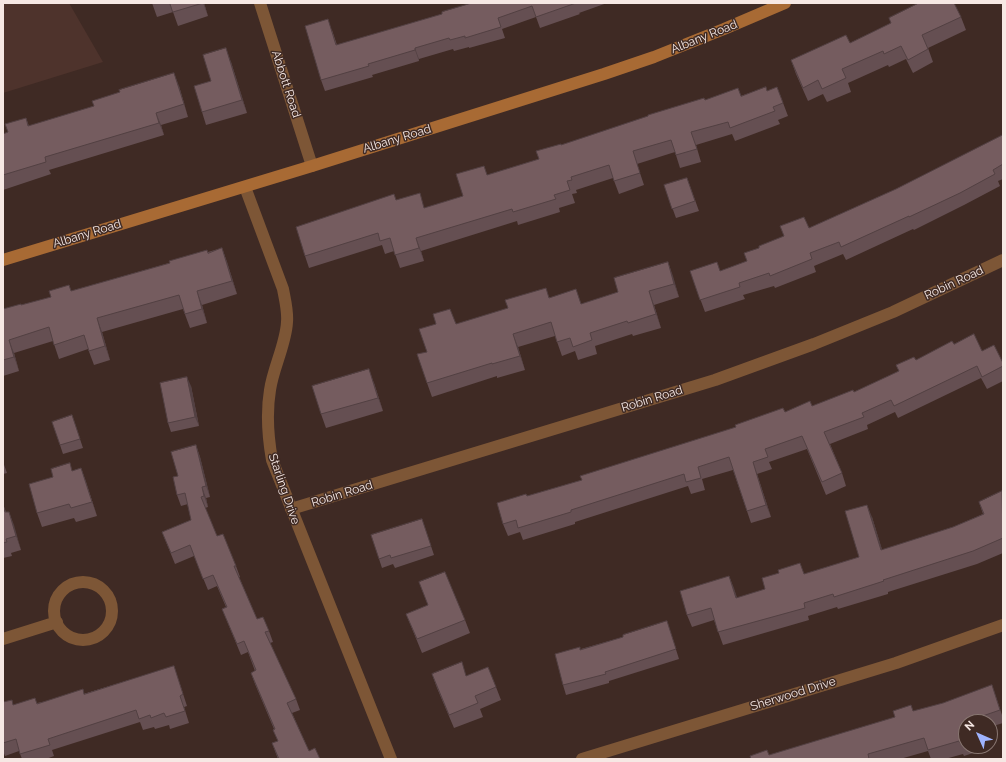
<!DOCTYPE html>
<style>
body{margin:0}
#map{position:relative;width:1006px;height:762px;overflow:hidden;background:#3f2a24;font-family:Raleway,sans-serif}
canvas{display:block}
.frame{position:absolute;inset:0;border:4px solid #f6e8e4;pointer-events:none}
.north{position:absolute;left:958px;top:714px;width:40px;height:40px;box-sizing:border-box;background:#3f2a24;border:1px solid #887671;border-radius:50%;rotate:315deg;font-size:11px;font-weight:700;line-height:16px;text-align:center;color:#f6e8e4}
.north::after{content:'';display:block;margin:auto;width:14px;height:18px;background:#9fb3fd;clip-path:polygon(50% 0,100% 100%,50% 72%,0 100%)}
</style>
<div id="map">
<canvas width="1006" height="762"></canvas>
<div class="frame"></div>
<div class="north">N</div>
</div>
<script>
const context = document.querySelector('canvas').getContext('2d');
context.lineJoin = 'round';
function paint(path, color) {
  context.fillStyle = color;
  context.fill(path, 'evenodd');
}
function trace(path, color, width, dash) {
  context.strokeStyle = color;
  context.lineWidth = width;
  context.lineCap = dash ? 'butt' : 'round';
  context.setLineDash(dash || []);
  context.stroke(path);
}
function drawText(font, color, halo, rows, align = 'center') {
  context.font = font + ' Raleway,sans-serif';
  context.lineWidth = 3;
  context.setLineDash([]);
  context.textBaseline = 'middle';
  context.strokeStyle = halo;
  context.fillStyle = color;
  for (const [text, x, y, turn = 0] of rows) {
    context.save();
    context.translate(x, y);
    context.rotate((+turn || 0) * Math.PI / 180);
    context.textAlign = isNaN(turn) ? turn : align;
    if (halo) context.strokeText(text, 0, 0);
    context.fillText(text, 0, 0);
    context.restore();
  }
}
paint(new Path2D(`
 M3 3H69L103 62 3 93Z`), '#4e332c');
trace(new Path2D(`
 M260 3 312 166
 M245 187 283 289C285 300 288 311 287 322 286 344 273 368 270 390 266 414 268 437 272 460L391 759
 M291 509 715 380 814 344 893 312 1003 260
 M54 611a29 29 0 1 1 58 0a29 29 0 1 1-58 0Z
 M3 639 57 622
 M582 759 896 663 1003 625`), '#7d5636', 12);
trace(new Path2D(`
 M3 260 312 166 604 74 654 57 724 29 785 3`), '#a86a34', 12);
paint(new Path2D(`
 M152 3H204L208 16 178 26 173 12 157 17Z
 M472 3H607L579 13 580 14 540 28 536 17 502 29 505 38 469 48V47L454 51 453 49 419 59V61L372 75 373 77 325 91 321 80 332 30 337 45 442 14Z
 M961 17 966 30 928 48 933 62 913 73 906 59 889 67 888 65 848 83 851 92 827 102 823 94 808 101 796 74 791 60 850 43 891 23 889 18Z
 M231 62 247 113 206 125 202 112 211 81Z
 M179 86 188 117 161 125 164 135 49 170 51 174 3 190V134L8 132 26 118 29 126Z
 M777 87 788 116 778 120 780 124 735 141 732 134 696 145 701 162 680 168 675 152 637 164 644 185 619 194 613 178 576 190 577 193 572 194 575 203 559 208 560 212 518 225 517 221 421 251 424 261 400 268 394 251 385 254 382 245 309 268 305 256 396 200 425 208 463 196 484 166 487 175 539 159 561 145 705 100 741 96 767 91Z
 M1003 135V179L998 181 1000 186 964 205 914 230 913 229 846 260 843 254 814 266 816 272 775 288 774 286 743 295 745 299 705 312 690 271H720L747 261 759 248 809 228 896 189Z
 M687 178 699 211 676 218 664 185Z
 M222 248 227 262 237 294 202 305 207 323 190 328 183 309 102 332 110 360 94 365 88 349 59 359 53 341 14 353 19 371 3 376V309L21 305 51 297 69 285 71 291Z
 M668 262 679 297 654 305 661 328 633 336 632 334 595 346 597 354 578 360 575 351 562 356 555 336 518 347 525 370 497 378V376L432 397 427 383V352L436 324H456L549 297 582 304 618 292Z
 M954 344 982 351 1003 363V381L987 389 981 378 898 418 895 412 867 425 868 429 830 444 842 473 846 486 826 495 807 449 769 462 772 469 757 474 771 517 751 523 733 470 702 479 705 490 691 494 688 486 575 522V524L523 540 520 532 508 536 503 524 527 496 582 480 736 427 785 412 812 406 854 392 899 371 896 365 916 360Z
 M374 383 383 411 326 428 321 414Z
 M191 386 199 426 171 432 168 423Z
 M72 415 83 448 63 454 60 445Z
 M196 445 200 457 210 497 206 498 208 507 205 508 217 536 236 566 240 577H239L257 619 269 631 273 642 270 643 296 699 300 710 292 713 309 751 320 759H278L272 743 278 741 273 730 274 729 255 684 251 673 255 671 248 652 241 655 222 609 226 607 217 586 208 590 194 556 175 564 162 532 191 520 188 504 181 506 177 495 178 476Z
 M3 462 7 473 3 474Z
 M81 468 86 482 97 516 76 522 74 518 42 527 37 513 53 477Z
 M1003 493V553L977 564 888 592V594L838 609 837 607 808 616 809 620 723 645 714 620 692 627 687 615 729 576 737 598 765 589 804 574 859 557 872 517 882 550 953 527 983 514 979 502Z
 M3 504 6 512H9L21 550 11 553 12 556 3 558Z
 M422 519 434 555 395 568 393 564 382 568 379 559Z
 M419 582 465 620 470 633 422 653 406 614 428 605Z
 M667 621 679 659 609 681V683L566 695 563 685 581 649 623 637Z
 M174 666 187 706 184 707 189 723 170 729 169 725 155 729 154 727 143 730 140 722 52 750 54 756 46 759H22L19 751 5 756 3 751V702L14 705 37 703 84 694Z
 M432 674 496 687 501 700 480 709 483 717 454 728 437 688Z
 M992 685 1003 718V723L990 727V722H966V746H981L982 750 964 756 963 754 945 759H931L928 751 900 759H751L769 755 878 723 943 703Z`), '#654f52');
paint(new Path2D(`
 M203 3H204L208 16Z
 M226 48 231 62 247 113 242 100Z
 M415 48 419 59V61L415 50Z
 M174 73 179 86 188 117 184 104Z
 M156 113 161 125 164 135 159 123Z
 M416 238 421 251 424 261 419 248Z
 M222 248 227 262 237 294 232 281Z
 M668 262 673 276 679 297 674 284Z
 M197 291 202 305 207 323 202 309Z
 M649 291 654 305 661 328 656 314Z
 M97 318 102 332 110 360 105 346Z
 M513 334 518 347 525 370 520 356Z
 M9 340 14 353 19 371 14 357Z
 M369 369 374 383 383 411 378 398Z
 M187 377 191 386 199 426 195 417Z
 M196 445 200 457 210 497 206 486Z
 M753 462 757 474 771 517 766 505Z
 M81 468 86 482 97 516 92 502Z
 M202 487 206 498 208 507 204 496Z
 M867 505 872 517 886 562 881 550Z
 M9 512 14 525 21 550 16 536Z
 M729 576 734 588 741 610 736 598Z`), '#524042');
const building = new Path2D(`
 M170 3H203L173 12Z
 M472 3H576L536 17 532 6 498 18 501 27 465 38V36L450 40 449 38 415 48V50L368 64 369 66 321 80 305 26 328 19 336 45 442 14V12Z
 M919 3H954L961 17 922 35 928 49 908 60 901 46 884 54 883 51 842 69 846 78 822 89 818 80 803 88 791 60 846 35 850 43 891 23 889 18Z
 M226 48 242 100 202 112 194 86 211 81 203 55Z
 M174 73 184 104 156 113 159 123 45 157 46 162 3 175V134L8 132 5 124 26 118 28 126 94 106 92 101 120 92 119 90Z
 M766 87 767 91 777 87 783 103 773 107 775 111 730 128 728 122 691 132 697 149 676 155 671 140 633 151 640 173 614 181 609 165 571 177 572 180 567 181 570 190 554 195 556 199 513 212 512 209 416 238 419 248 395 255 390 238 380 241 378 233 305 256 296 227 394 194 396 200 420 193 424 208 463 196 456 174 484 166 487 175 539 159 536 151 561 144V145L648 116V115L704 98 705 100 738 88 741 96Z
 M1003 135V164L993 170 995 174 960 193 909 217V216L841 247 839 242 810 253 812 259 770 276 769 273 739 283 740 287 700 300 690 271 717 262 720 271 747 261 744 253 759 248V246L784 236 780 226 804 217 809 228 896 189Z
 M687 178 695 201 672 209 664 185Z
 M222 248 232 281 197 291 202 309 185 314 179 295 97 318 105 346 89 351 84 335 54 345 49 327 9 340 14 357 3 360V309L21 304V305L51 297 49 291 69 285 71 291 170 263 169 261 207 250 208 253Z
 M668 262 674 284 649 291 656 314 628 323 627 321 590 333 592 340 573 347 570 338 557 342 551 322 513 334 520 356 492 364V363L427 383 417 354 427 352 419 329 436 324 433 314 450 309 456 324 508 308 505 300 546 288 549 298 576 289 581 304 618 292 614 278Z
 M974 334 982 351 994 345 1003 363V366L982 377 977 366 894 406 891 400 862 413 864 417 824 432 842 473 822 482 802 436 765 449 768 457 753 462 766 505 747 511 729 457 698 467 701 478 686 482 684 474 571 510V512L518 528 516 520 503 524 497 503 526 494 527 496 582 480 580 476 736 427 735 425 783 408 785 412 810 401 812 406 853 390 854 392 899 371 896 365 914 357 916 360 952 341 954 344Z
 M369 369 378 398 321 414 312 386Z
 M187 377 195 417 168 423 160 383Z
 M72 415 80 439 60 445 52 422Z
 M196 445 206 486 202 487 204 496 201 497 217 536 223 534 236 566H234L257 619 263 617 269 631 265 632 296 699 287 703 309 751 315 748 320 759H279L272 743 278 741 273 730 275 729 251 673 256 670 244 641 237 644 222 609 227 607 213 575 203 579 190 545 171 553 162 532 191 520 185 493 177 495 173 477 178 476 171 452Z
 M70 463 72 471 81 468 92 502 71 508 69 504 37 513 29 484 53 477 51 469Z
 M1002 491 1003 538 973 551 883 580 884 581 834 597 833 594 804 603 805 608 718 632 711 608 687 615 680 591 729 576 736 598 765 589 762 578 779 573 778 570 800 563 804 574 859 557 845 511 867 505 881 550 953 527 984 514 979 502Z
 M3 505 5 512H9L16 536 6 539 7 542 3 543Z
 M422 519 431 546 391 558 390 555 379 559 371 535Z
 M445 572 465 620 417 639 406 614 428 605 419 582Z
 M667 621 676 649 605 672 606 674 563 685 555 654 580 647V650L623 637V635Z
 M462 662 466 676 488 667 496 687 475 696 478 703 449 715 432 674Z
 M174 666 183 694 180 696 185 711 166 717 164 713 151 718 150 715 139 719 136 710 48 739 50 745 20 754 16 739 3 743V702L12 700 13 705 35 698 37 704 83 689 84 694Z
 M992 685 1000 710 971 720 972 722H966V741L960 743 959 741 928 750 924 738 868 754 869 759H751L750 756 767 750 769 755 895 717 893 711 911 705 913 711 943 703Z`);
paint(building, '#755c5f');
trace(building, '#524042', 1);
drawText('12px', '#f6e8e4', '#3f2a24', [
 ["Albany Road",704,37,-22],
 ["Abbott Road",286,84,72],
 ["Albany Road",397,139,-17],
 ["Albany Road",87,234,-17],
 ["Robin Road",954,283,-25],
 ["Robin Road",652,399,-17],
 ["Starling Drive",284,489,71],
 ["Robin Road",342,494,-17],
 ["Sherwood Drive",793,694,-17]
]);
</script>
